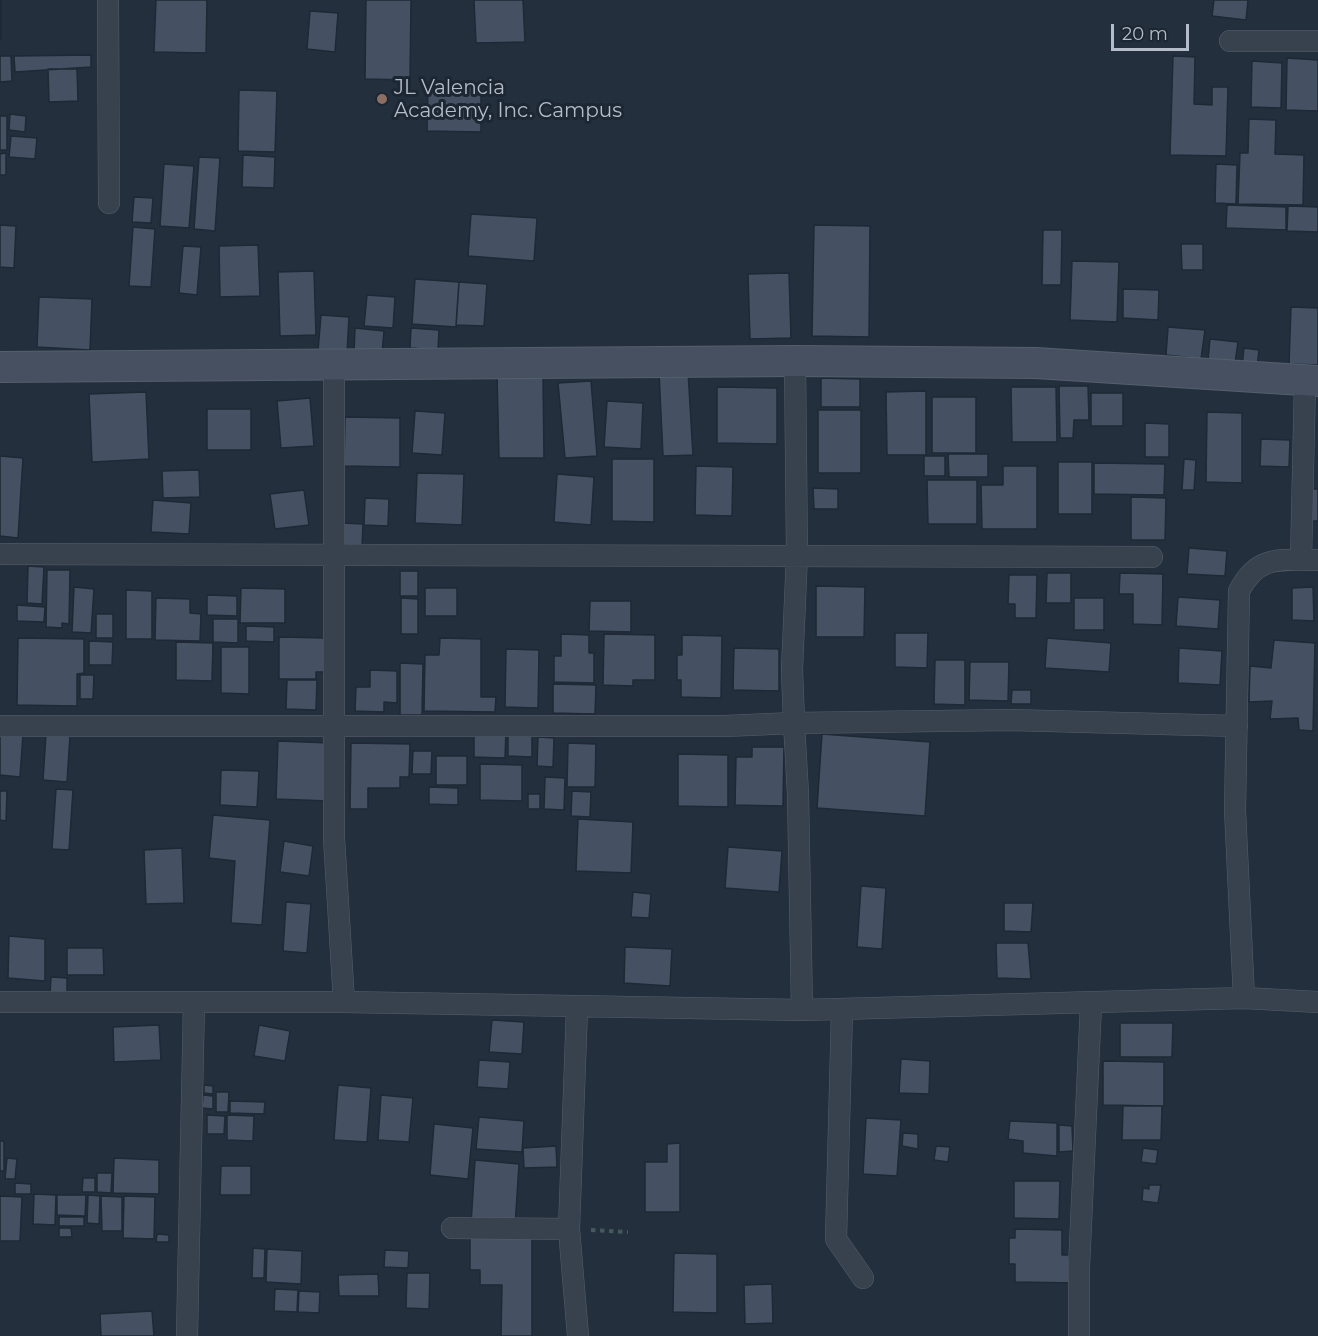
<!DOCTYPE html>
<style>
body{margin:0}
#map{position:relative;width:1318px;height:1336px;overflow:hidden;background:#242f3e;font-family:Montserrat,sans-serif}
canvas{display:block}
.scale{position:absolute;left:1111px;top:24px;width:78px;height:27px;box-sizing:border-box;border:3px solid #b4bcc9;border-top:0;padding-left:8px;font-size:18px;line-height:21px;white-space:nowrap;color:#b4bcc9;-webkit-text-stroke:4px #1d2633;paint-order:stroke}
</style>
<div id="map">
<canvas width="1318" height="1336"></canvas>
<div class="scale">20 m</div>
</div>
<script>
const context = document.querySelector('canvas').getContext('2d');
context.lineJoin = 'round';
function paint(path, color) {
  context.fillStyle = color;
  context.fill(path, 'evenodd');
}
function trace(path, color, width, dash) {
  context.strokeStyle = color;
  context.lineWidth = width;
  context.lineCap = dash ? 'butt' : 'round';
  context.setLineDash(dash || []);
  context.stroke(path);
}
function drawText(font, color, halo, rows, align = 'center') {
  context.font = font + ' Montserrat,sans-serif';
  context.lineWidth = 6;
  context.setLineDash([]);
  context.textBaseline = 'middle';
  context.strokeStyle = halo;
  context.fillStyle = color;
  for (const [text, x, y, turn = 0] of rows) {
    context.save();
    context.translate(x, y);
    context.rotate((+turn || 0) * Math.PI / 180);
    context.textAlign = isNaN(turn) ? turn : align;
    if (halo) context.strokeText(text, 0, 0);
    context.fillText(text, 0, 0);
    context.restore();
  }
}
const building = new Path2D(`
 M0 0H1V40H0Z
 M156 0H207L206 53 154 52Z
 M366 0H411L410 80 365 79Z
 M474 0H523L525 42 476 43Z
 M1214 0H1248L1246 20 1212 16Z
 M310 11 338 13 335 52 307 49Z
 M91 55V67L15 72 14 56Z
 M0 56H11L12 81 0 82Z
 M1173 56 1195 57 1194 104 1212 105V87H1228L1226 156 1170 155Z
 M1287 58 1318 60V111L1286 110Z
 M1252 61 1282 63 1281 108 1251 107Z
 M48 69H77L78 101 49 102Z
 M428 84 481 86V132L427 131Z
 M239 90 277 91 275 152 238 151Z
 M10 114 26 116 25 132 9 130Z
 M0 116H7V150H0Z
 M1249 119 1276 120 1275 154 1304 155 1303 205 1238 204 1240 153H1248Z
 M11 136 37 138 35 159 9 157Z
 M6 153V175H0V154Z
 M243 155 275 157 274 188 242 187Z
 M199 157 220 158 215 231 194 229Z
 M164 164 194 166 189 228 160 226Z
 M1216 164 1237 165 1236 204 1215 203Z
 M134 197 153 198 151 223 132 222Z
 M1227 205 1286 207V230L1226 228Z
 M1288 206 1318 207V232L1287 231Z
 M471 214 537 218 534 261 468 256Z
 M0 225 16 226 14 268 0 267Z
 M814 225 870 226 869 337 812 336Z
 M133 227 155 229 151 287 129 286Z
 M1043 230H1062L1061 285H1042Z
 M1181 244H1203V270H1182Z
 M258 245 260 296 220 297 219 246Z
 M183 246 201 247 197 295 179 293Z
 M1072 261 1119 262 1117 322 1070 320Z
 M314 271 316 335 280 336 278 272Z
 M789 273 791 338 750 339 748 274Z
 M415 279 459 282 456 327 412 324Z
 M459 282 487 284 484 326 456 325Z
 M1123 289 1159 290 1158 320 1123 318Z
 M367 295 395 297 393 328 364 326Z
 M39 297 92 299 90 350 37 347Z
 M1291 307 1318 308V365L1289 364Z
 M321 315 349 317 347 353 318 351Z
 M1168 327 1205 330 1201 359 1166 355Z
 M355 328 384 331 382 355 354 353Z
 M411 328 439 330 438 350 410 348Z
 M1210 339 1238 342 1235 363 1208 360Z
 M1244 348 1259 350 1257 367 1242 366Z
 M688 371 693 455 663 456 659 372Z
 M543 374 544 458H499L497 375Z
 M821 378 860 379V407H821Z
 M591 381 597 456 565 458 558 383Z
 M1059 386H1088L1089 420H1074L1073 438H1060Z
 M717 387 777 388V444L717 443Z
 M1011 387H1056L1057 442H1012Z
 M926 391V455H887L886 392Z
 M146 392 149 459 92 462 89 394Z
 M1091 393H1123V426H1091Z
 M932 397H976V453H932Z
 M310 398 314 446 281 448 277 401Z
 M607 401 643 403 641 449 604 447Z
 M207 409H251V450H207Z
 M818 410H861V473H818Z
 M415 411 445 413 442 455 412 453Z
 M1207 412 1242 413V483L1206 482Z
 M345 417 400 418V467L344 466Z
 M1145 423 1169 424V457H1145Z
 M1261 439 1290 440 1289 467 1260 466Z
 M948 454H988V477H949Z
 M0 456 23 458 18 538 0 536Z
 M924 456H945V476H924Z
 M612 459H654V522L612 521Z
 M1184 459 1196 460 1194 490H1182Z
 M1058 462H1092V514H1058Z
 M1094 463 1165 464 1164 495 1094 494Z
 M696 466 733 467 732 516 695 515Z
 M1003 466H1037V529H982L981 485H1003Z
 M199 470 200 497 163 498 162 471Z
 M417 473 464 474 462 525 415 523Z
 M557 474 594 477 591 525 554 522Z
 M927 480H977V524H928Z
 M813 488 838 489V509H814Z
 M1311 489H1318V521H1310Z
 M304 490 309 525 275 529 270 494Z
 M1131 497 1166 498 1165 540H1131Z
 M365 498 389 499 388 526 364 525Z
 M153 500 191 503 189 534 151 532Z
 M342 523 363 524 362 548 341 547Z
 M1189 548 1227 551 1225 576 1187 574Z
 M28 566 44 567 42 604 27 603Z
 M47 570H70L69 624 62 623V628L46 627Z
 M400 571H418V596H400Z
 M1047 573H1071V603H1046Z
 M1120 573 1163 574 1162 625 1133 624V594H1119Z
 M1009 575H1037L1036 618H1015V604H1008Z
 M816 586 865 587 864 637H816Z
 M74 587 94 589 91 633 72 632Z
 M1313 587 1314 621 1292 620V588Z
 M241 588 285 589V623H240Z
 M425 588H457V616H425Z
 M126 590 152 591V639H126Z
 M207 595 237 596V616L207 615Z
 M1178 597 1220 600 1218 629 1176 626Z
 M156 598 190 599V613L201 614 200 641 155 640Z
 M401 598 418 599V634H401Z
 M1074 598H1104V630H1074Z
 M590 601H631V632L589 631Z
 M17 605 45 607 44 622 17 621Z
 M96 614H113V638H96Z
 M213 619H238V643L213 642Z
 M246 626 274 627V642L246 641Z
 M895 633H928L927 668 895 667Z
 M561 634 589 635V653H594V683L554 682V656H561Z
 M604 634 655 635V680H633V686L603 685Z
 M682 635 722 636 721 698 681 697V680H677V655H682Z
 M279 637 326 638 329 672H316V679H279Z
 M18 638 84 639V673L77 674V706L17 705Z
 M440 638 481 639V697H496L495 712 424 711 425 655H439Z
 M1047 638 1111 643 1109 672 1045 668Z
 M1274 640 1315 643 1313 731 1299 730 1298 718 1270 719 1272 701 1249 702 1250 666 1271 668Z
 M89 641 113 642 112 665H89Z
 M176 642 213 643 212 681 176 680Z
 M221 647H249V694L221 693Z
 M734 648 779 649V691L733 690Z
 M1179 648 1222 651 1220 685 1178 683Z
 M506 649 539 650 538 708 505 707Z
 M935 660H965V705L934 704Z
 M970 662H1009L1008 701 969 700Z
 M400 663 423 664 422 715H400Z
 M370 670 397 671V703L384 702V712L355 711 356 687H370Z
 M80 675H94L93 699H80Z
 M287 680H317L316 710 286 709Z
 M553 684 596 685 595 714 553 713Z
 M1012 690H1031V704H1011Z
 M474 730H506L505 758 474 757Z
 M508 731H532V757L508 756Z
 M0 732 23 734 20 777 0 775Z
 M46 734 70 736 67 782 43 780Z
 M822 734 930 742 925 816 817 808Z
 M538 737 554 738 553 767 537 766Z
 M278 741 330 743 328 801 276 799Z
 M351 743 410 744 409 777H400V788H368V809H350Z
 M568 743 596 744 595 787H567Z
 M752 747H784L783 806 735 805 736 757H752Z
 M413 751H432L431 774H412Z
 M678 754 728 755V807L678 806Z
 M436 756H467V785H436Z
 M480 764 522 765V801L480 800Z
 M221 770 259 771 257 807 220 805Z
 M545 777 565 778 564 810 544 809Z
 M429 787 458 788V805L429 804Z
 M56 789 73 790 69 850 52 849Z
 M0 791H7L6 821 0 820Z
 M572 791 591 792 590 817 571 816Z
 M528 794H540V809H528Z
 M213 815 270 820 262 925 231 923 235 861 209 858Z
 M578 819 633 822 631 873 576 871Z
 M284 841 313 846 309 876 280 872Z
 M728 847 782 851 779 892 725 888Z
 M182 848 184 903 146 904 144 850Z
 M861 886 886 888 882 949 857 947Z
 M633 892 651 894 649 918 631 917Z
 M286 902 311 904 307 953 283 951Z
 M1004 903H1033L1031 932 1004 931Z
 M9 936 45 939V981L8 978Z
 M996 943H1028L1031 979 997 978Z
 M625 947 672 949 670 986 624 983Z
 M67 948H103L104 975H67Z
 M51 977 67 978V995H50Z
 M492 1020 524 1022 522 1054 489 1052Z
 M1120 1023H1173L1172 1057H1120Z
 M159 1025 161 1060 114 1062 113 1027Z
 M259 1025 290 1031 285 1061 254 1056Z
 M901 1059 930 1061 929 1094 899 1093Z
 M479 1060 510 1062 508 1089 477 1087Z
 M1103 1061 1164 1062V1106L1103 1105Z
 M204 1085 213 1086V1094L204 1093Z
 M338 1085 371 1088 367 1142 334 1140Z
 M216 1092H229L228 1112H216Z
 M203 1095 213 1096V1109L202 1108Z
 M381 1095 413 1098 409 1142 378 1140Z
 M230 1101 265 1102 264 1114 230 1113Z
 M1123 1106H1162L1161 1140H1122Z
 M207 1115 225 1116 224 1134H207Z
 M227 1115 254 1116 253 1141 227 1140Z
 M479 1117 524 1121 522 1152 476 1149Z
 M866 1118 901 1120 897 1176 863 1174Z
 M1010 1121 1057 1123V1156L1023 1153V1141L1008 1139Z
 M434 1124 473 1128 468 1179 430 1175Z
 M1059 1125 1072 1126 1073 1151 1059 1152Z
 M903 1133 918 1134V1149L902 1146Z
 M0 1141H4V1171H0Z
 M680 1143V1212H645V1162H667V1144Z
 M556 1146 557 1167 524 1168 523 1148Z
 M936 1146 950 1147 948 1162 934 1160Z
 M1143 1148 1158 1150 1156 1164 1141 1162Z
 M7 1158 17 1159 15 1179H5Z
 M114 1158 159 1160V1194L113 1193Z
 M475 1160 519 1164 515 1227 471 1224Z
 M221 1166H251V1195H220Z
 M97 1173H112L111 1193 97 1192Z
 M83 1178H95V1192H82Z
 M1014 1181H1060L1059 1219 1014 1218Z
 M15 1183 31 1184V1194H15Z
 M1149 1185H1161L1158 1203 1142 1201 1143 1188 1149 1189Z
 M34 1194 56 1195 55 1225 33 1224Z
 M57 1195H86L85 1216 57 1215Z
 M88 1195 100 1196 99 1224 87 1223Z
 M0 1196 22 1197 20 1241H0Z
 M101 1196 122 1197V1231H102Z
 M124 1196 155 1197 154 1239 123 1238Z
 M59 1217H84V1226H59Z
 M59 1228H71L72 1237H59Z
 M1015 1229 1062 1230V1255H1069V1273L1078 1283 1015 1282V1264H1009V1238H1015Z
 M470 1233 532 1234V1336H501L502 1285H480V1270H470Z
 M157 1234 169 1235V1242H156Z
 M253 1248 265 1249 264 1278H252Z
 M267 1249 302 1251 301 1284 266 1282Z
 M385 1250 409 1251 408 1268 384 1267Z
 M674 1253 717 1254V1313L673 1312Z
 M407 1273H430L429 1309 406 1308Z
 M378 1274 379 1296H339L338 1275Z
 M772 1284 773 1323 745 1324 744 1285Z
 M275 1289 298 1290 297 1312 274 1311Z
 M299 1291 320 1292 319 1313 298 1312Z
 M152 1311 154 1336H101L100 1314Z`);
paint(building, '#455162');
trace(building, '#1f2835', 1.5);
const street = new Path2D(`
 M108 0 109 203
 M1230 41H1318
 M334 366V838L344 1002
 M0 554 1152 557
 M1301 560 1305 381
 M0 726H725L794 723 792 669 797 555 795 361
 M1244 998 1235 810 1239 591C1258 554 1281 560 1318 560
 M0 1002H344L802 1010 1244 998 1318 1002
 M577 1008 569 1229 578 1336
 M802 1010 798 794 794 723 1010 720 1237 726
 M842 1010 836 1239 863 1278
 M452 1228 569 1229
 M187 1336 194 1002
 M1079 1336V1267L1091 1004`);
const secondary = new Path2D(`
 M0 367 795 361 1036 363 1318 381`);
trace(street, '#565f6c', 22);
trace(secondary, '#565f6c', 32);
trace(new Path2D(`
 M591 1230 628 1232`), '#44595c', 4, [4.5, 4.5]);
trace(street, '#38414e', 21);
trace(secondary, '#465061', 30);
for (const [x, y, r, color] of [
 [382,99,6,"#8d6e63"]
]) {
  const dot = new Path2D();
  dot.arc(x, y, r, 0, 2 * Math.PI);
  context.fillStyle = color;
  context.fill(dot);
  trace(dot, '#1d2633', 2);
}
drawText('20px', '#b4bcc9', '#1d2633', [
 ["JL Valencia",394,88],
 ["Academy, Inc. Campus",394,111]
], 'left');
</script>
